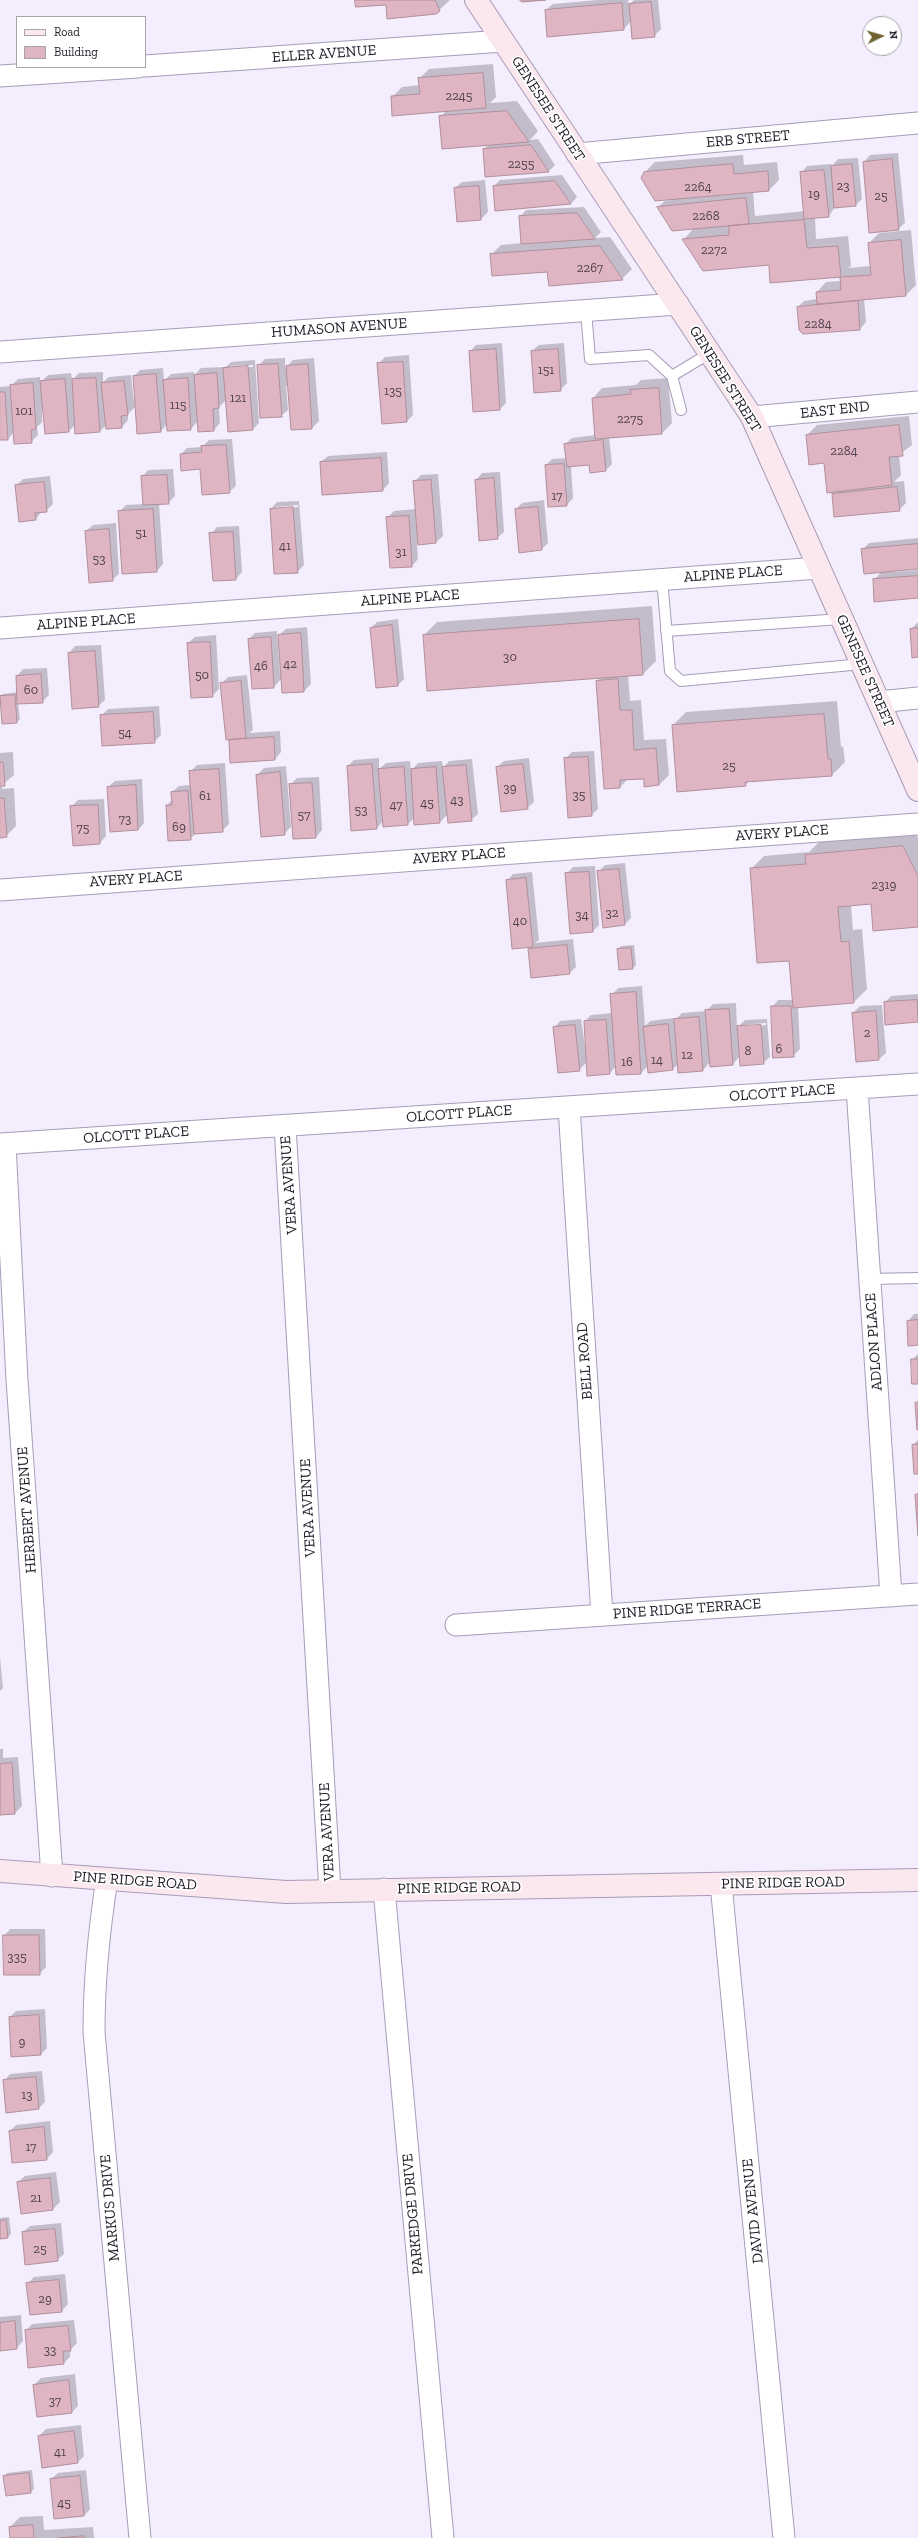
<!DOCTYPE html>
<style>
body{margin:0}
#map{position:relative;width:918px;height:2538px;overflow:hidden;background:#f4edfe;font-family:"Zilla Slab",serif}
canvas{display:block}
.legend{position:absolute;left:16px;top:16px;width:130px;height:52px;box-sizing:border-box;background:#fff;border:1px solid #a6a4a8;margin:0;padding:5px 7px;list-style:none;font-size:12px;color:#201b26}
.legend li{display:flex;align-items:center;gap:8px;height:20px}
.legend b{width:20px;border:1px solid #a6a4a8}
.north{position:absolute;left:862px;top:16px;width:40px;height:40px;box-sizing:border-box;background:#fff;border:1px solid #a6a4a8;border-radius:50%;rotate:85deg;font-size:11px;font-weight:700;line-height:16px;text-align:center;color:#201b26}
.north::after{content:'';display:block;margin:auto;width:14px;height:18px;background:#6e622f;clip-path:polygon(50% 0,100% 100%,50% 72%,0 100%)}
</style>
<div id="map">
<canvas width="918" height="2538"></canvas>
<ul class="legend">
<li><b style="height:5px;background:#fae8ee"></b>Road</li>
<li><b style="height:11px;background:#dfb5c3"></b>Building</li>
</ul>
<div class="north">N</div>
</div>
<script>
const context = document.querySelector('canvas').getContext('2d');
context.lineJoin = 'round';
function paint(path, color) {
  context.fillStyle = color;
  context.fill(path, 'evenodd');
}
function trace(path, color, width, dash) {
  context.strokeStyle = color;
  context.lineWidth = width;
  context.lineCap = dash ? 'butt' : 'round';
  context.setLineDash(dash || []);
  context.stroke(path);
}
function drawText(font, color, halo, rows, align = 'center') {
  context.font = font + ' "Zilla Slab",serif';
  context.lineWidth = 3.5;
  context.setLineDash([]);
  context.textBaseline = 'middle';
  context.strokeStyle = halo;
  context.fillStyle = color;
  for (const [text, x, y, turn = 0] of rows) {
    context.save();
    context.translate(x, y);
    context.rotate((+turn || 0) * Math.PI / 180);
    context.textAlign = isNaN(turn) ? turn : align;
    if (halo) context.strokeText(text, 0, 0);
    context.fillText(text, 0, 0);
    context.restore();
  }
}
paint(new Path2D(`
 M356 0H450L436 13Z
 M597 0H628L629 5 634 0H658L661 29 654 36 631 21 624 29 546 10 553 4Z
 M493 64 496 97 490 103 517 101 538 131 530 140 538 139 555 165 549 171 486 176 484 149 489 144 440 117 446 111 392 97 402 87 420 85 419 79 429 69Z
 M898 153 905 223 898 229 864 162 870 155Z
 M743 155 744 165 777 162 779 180 769 190 753 192 755 216 805 211 801 173 807 166 831 164V167L838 159 858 158 862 199 856 205 835 207 829 216 815 217 816 239 848 236 851 266 848 268 871 266 869 243 879 233 911 230 916 285 906 295 864 299 866 322 860 329 798 307 804 301 817 299V292L826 282 841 281 843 276 771 282 770 264 704 270 684 239 694 228 658 207 665 201 672 200V198L645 172 655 162Z
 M562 175 577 197 571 204 496 210 494 186 500 180Z
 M485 180 488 212 481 219 457 221 455 188 462 182Z
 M584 207 601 232 595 238 610 237 632 269 622 279 549 285 548 271 491 255 501 245 522 243 520 217 526 210Z
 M502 343 506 403 500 409 470 352 476 345Z
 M564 343 567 383 560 390 532 351 539 345Z
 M409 355 413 415 407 421 378 364 385 357Z
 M285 358V368L293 360 314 358 319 421 312 428 291 429 288 386H286L288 410 281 416 258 366 265 359Z
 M255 360 259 423 253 429 227 399 219 407 220 423 214 430 198 421 191 429 167 424 161 431 136 406 128 414V420L122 427 106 425 100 431 76 424 69 431 45 432 43 408H42V422L37 427 38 435 31 442 14 432 8 439H0V387L11 386 18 379 40 377V383L48 375 71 373 72 380 79 373 103 372V382L109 377 131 375 134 403H136L134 376 140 370 163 368 164 381 171 374 194 372V376L201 368 223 367 224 369 231 362ZM253 365V367L230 368V366Z
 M668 378 672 423 662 433 609 437 612 464 605 471 590 464 571 466 573 498 567 505 549 506 546 465 552 459 567 458 565 444 572 438 596 435 593 398 602 388 636 385 641 380Z
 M909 416 912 445 899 455 901 475 894 482 904 481 906 503 899 510 833 494 836 490 825 462 807 435 817 425Z
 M232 439 236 486 229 492 181 454 187 448 202 447 209 440Z
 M387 452 389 483 383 490 321 462 328 456Z
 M173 469 175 496 168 503H159L163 564 157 571 119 512 126 505 144 504 142 477 148 470Z
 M500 472 504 532 497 538 476 480 482 473Z
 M438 474 443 536 436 542 417 544 418 559 412 566 387 518 394 511 416 509 414 482 421 475Z
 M50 476 53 504 46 511H42L36 519 16 486 23 479Z
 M544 500 548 543 542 549 516 509 522 503Z
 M299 501 304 565 297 572 271 509 277 502ZM298 505V507L276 509V507Z
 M116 523 119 574 112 580 86 531 93 525Z
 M239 526 242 572 236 579 211 534 217 527Z
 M918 538V568L894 570V572L918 570V597L874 580 882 571 862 550 869 543Z
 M652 606 656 661 643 674 628 675 630 701 641 700 644 740 666 739 669 775 659 785 644 778 628 779 620 787 605 788 597 681 601 677 424 635 437 622Z
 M398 619 404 679 398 685 371 628 377 622Z
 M918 622V656L911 629Z
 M307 627 311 684 304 691 283 692 282 678 274 687 249 639 255 633 277 631 280 675 282 674 279 635 286 629Z
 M216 635 219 689 212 696 188 643 195 637Z
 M101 645 105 700 98 706 69 653 75 646Z
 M47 668 49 695 42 702 18 703 20 719 17 722 2 723 0 696 3 694 18 692 17 676 23 669Z
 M247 675 253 730 249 733 280 731 281 752 275 759 230 741 233 738 221 684 228 677Z
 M837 701 841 747 843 746 845 762 832 775 750 781 745 785 673 725 686 712Z
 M159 706 161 735 154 742 101 716 108 709Z
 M594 751 598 809 591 815 565 759 572 752Z
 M13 752 14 775 2 785V789L14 788 16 826 6 836 0 837V753Z
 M379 758V769L386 763 410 761 411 771 418 763 442 761 443 768 449 761 472 759 478 814 471 820 448 814 440 822 415 817 408 824 383 821 377 828 348 766 354 760Z
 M529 758 534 802 527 808 497 767 504 761Z
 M225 763 229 824 222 831 197 832 190 839 167 805 173 799 172 792 179 786 191 785 190 772 197 765Z
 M286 766 291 827 284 834 257 775 264 768Z
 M319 777 322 830 316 837 290 785 297 778Z
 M142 779 144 823 138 830 108 787 115 781Z
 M104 799 106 836 100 843 71 807 78 800Z
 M916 834 918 838V926L872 903 851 905 853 930 862 929 867 989 854 1002 798 1006 800 1049 793 1056 772 1007 778 1000H793L790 960 751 869 764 856 809 852 819 842Z
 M625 863 631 918 625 924 598 872 605 865Z
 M595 866 599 925 593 931 566 874 573 867Z
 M532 872 539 940 535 943 573 939 576 967 569 973 529 950 532 946 507 881 513 874Z
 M634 945 636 965 633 968 618 949 621 946Z
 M642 986 645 1026 650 1021 674 1018 675 1020 682 1013 706 1011 713 1004 736 1003 737 1028 745 1020 767 1019 770 1057 763 1063 740 1056 733 1064 710 1062 703 1070 678 1064 673 1069 648 1066 641 1073 617 1074 616 1066 610 1073 587 1062 579 1070 554 1028 560 1021 581 1019 587 1059 585 1021 591 1015 613 1013 612 995 618 988ZM766 1023V1025L744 1027V1025Z
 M918 994V1021L885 1002 891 996Z
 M882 1005 886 1053 879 1059 853 1013 860 1006Z
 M914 1314H918V1344L908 1321Z
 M918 1354V1383L912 1360Z
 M918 1440V1473L913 1445Z
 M0 1657 3 1688 0 1691Z
 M0 1749H3V1758L18 1757 22 1806 15 1813 0 1814Z
 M10 1929H45L46 1967 39 1974 4 1936Z
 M45 2009 47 2048 41 2054 10 2017 16 2011Z
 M42 2071 45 2102 39 2108 4 2081 10 2074Z
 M50 2121 53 2152 47 2159 10 2131 16 2125Z
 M56 2172 60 2202 53 2209 22 2213 18 2182 25 2176Z
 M9 2217 11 2234 8 2237 0 2238V2218Z
 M61 2223 64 2254 57 2260 23 2232 30 2226Z
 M65 2274 68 2304 62 2311 27 2284 34 2277Z
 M21 2315 23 2341 17 2348 0 2350V2317Z
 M74 2320 77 2343 70 2350V2357L64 2363 26 2331 32 2324Z
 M75 2374 78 2406 72 2412 34 2385 41 2378Z
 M81 2425 84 2456 78 2462 39 2436 46 2429Z
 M32 2470 34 2489 31 2492 6 2495 4 2476 7 2473Z
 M86 2470 90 2509 84 2516 51 2479 58 2473Z
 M43 2516 44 2530 93 2527 94 2538H11L10 2527 20 2517Z`), '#0003');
const building = new Path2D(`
 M355 0H435L440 11 436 14 387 19 386 5 356 7Z
 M520 0H546L522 2Z
 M651 2 655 37 632 39 629 4Z
 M622 3 624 30 547 37 545 10Z
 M483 73 486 108 392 116 391 96 420 94 418 78Z
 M507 111 529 142 442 149 439 116Z
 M531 145 549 172 485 177 483 149Z
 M892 159 899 230 869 233 863 162Z
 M733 164 734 174 768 171 769 191 655 201 641 178 644 172Z
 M852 164 856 206 834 208 831 166Z
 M824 170 829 217 804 219 800 172Z
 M555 181 571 204 495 211 493 186Z
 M479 186 481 220 457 222 454 188Z
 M746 198 749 224 672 231 657 207Z
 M577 213 595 239 521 244 519 216Z
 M804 220 807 248 838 246 841 277 770 283 769 265 703 271 682 239 729 235V226Z
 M901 240 906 296 817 304 816 292 841 290 840 277 871 275 868 243Z
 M600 246 623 280 549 286 547 272 492 276 490 254Z
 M858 301 860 330 803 334 799 330 797 307Z
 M496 349 500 410 473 412 469 351Z
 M558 349 561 391 534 393 531 351Z
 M403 362 407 422 382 424 377 363Z
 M278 364 282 417 260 418 257 365Z
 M308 364 312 429 291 430 286 366Z
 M248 366 253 430 228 432 223 368Z
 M217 373 219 408 213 409 214 431 198 432 194 375Z
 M156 374 161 432 137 434 133 376Z
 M96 378 100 432 75 434 72 379Z
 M188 378 191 430 167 431 163 380Z
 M65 379 69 432 45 434 40 381Z
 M124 381 128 415 121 416 122 428 106 429 101 383Z
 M33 383 36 429 31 430 32 443 14 444 10 385Z
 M659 388 662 434 595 439 592 398 631 394 630 390Z
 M0 392H5L8 440H0Z
 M899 425 903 456 889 457 892 485 827 493 824 463 809 465 806 435Z
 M603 440 606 471 590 473 589 465 567 467 564 444Z
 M226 445 230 493 202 495 200 469 181 471 180 454 202 452 201 446Z
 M381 458 383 491 322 495 320 462Z
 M564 464 567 506 548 507 545 465Z
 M167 475 169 504 143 505 141 476Z
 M494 478 498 539 479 541 475 480Z
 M431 480 436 543 418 545 413 481Z
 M44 482 47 512 35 513 36 520 19 522 15 485Z
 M897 487 900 511 834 517 832 494Z
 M293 507 298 573 274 574 270 509Z
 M538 507 542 550 519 553 515 509Z
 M153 509 157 572 122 574 118 511Z
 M409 516 412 567 390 568 386 517Z
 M109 529 113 581 89 583 85 531Z
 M233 532 236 580 213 581 209 533Z
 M918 544V569L864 574 861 549Z
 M918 576V598L874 602 873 579Z
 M639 619 643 675 427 691 423 635Z
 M392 625 398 686 376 688 370 628Z
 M918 628V657L912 658 910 629Z
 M301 633 304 692 282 693 278 635Z
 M271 637 274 688 252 689 248 639Z
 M210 642 213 697 191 698 187 643Z
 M95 651 99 707 72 709 68 653Z
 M41 674 43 703 17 704 16 676Z
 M618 679 620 710H632L634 750 656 748 659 785 644 787V779L620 780V788L604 789 596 681Z
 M241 681 246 738 226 740 220 683Z
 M15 695 17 723 2 724 0 696Z
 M153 712 155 743 102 746 100 715Z
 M824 714 828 759H831L832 776 745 782 746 786 677 792 672 725Z
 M274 737 275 760 230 763 229 740Z
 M588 757 592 816 568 818 564 758Z
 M0 762H3L5 786H0Z
 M372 764 377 829 351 831 347 766Z
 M523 764 528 809 501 812 496 767Z
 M466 765 472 821 448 823 442 767Z
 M404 767 408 825 383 827 378 769Z
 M436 767 440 823 414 825 411 769Z
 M219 769 223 832 194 834 189 771Z
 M280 772 285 835 261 837 256 775Z
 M312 783 316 838 293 839 289 784Z
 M136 785 138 830 110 832 107 787Z
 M188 791 191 840 168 841 166 805H172L171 792Z
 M0 798H4L7 837 0 838Z
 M98 805 100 844 73 846 70 806Z
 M903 846 918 876V927L873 931 871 904 838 907 841 942 849 941 854 1003 793 1008 789 961 757 963 750 868 806 864 805 855Z
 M619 869 625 925 603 928 597 871Z
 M589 872 593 932 570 934 565 873Z
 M526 878 533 947 512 949 506 880Z
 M567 945 570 974 531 978 528 949Z
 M631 948 633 969 619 970 617 949Z
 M636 992 641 1074 616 1075 610 994Z
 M917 1000 918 1022 885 1025 884 1002Z
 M771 1006H791L794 1057 773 1058Z
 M729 1009 733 1065 710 1067 705 1010Z
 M876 1011 879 1060 856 1062 852 1013Z
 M699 1017 703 1071 678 1073 674 1019Z
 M606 1020 610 1074 587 1076 584 1021Z
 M668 1024 673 1070 648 1073 643 1027Z
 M575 1025 580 1071 558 1073 553 1027Z
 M761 1025 764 1064 740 1066 737 1026Z
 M918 1320V1345L908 1346 907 1321Z
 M911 1359H918V1384H912Z
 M918 1402V1430H917L915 1403Z
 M918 1444V1474H914L912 1445Z
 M918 1494V1536L915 1495Z
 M12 1763 15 1814 0 1815V1764Z
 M3 1935H39L40 1975H4Z
 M39 2015 41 2055 11 2057 9 2017Z
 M36 2077 39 2109 6 2113 3 2080Z
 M44 2127 47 2160 12 2163 9 2131Z
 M50 2178 53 2210 21 2214 17 2182Z
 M6 2220 8 2238 0 2239V2221Z
 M55 2229 58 2261 25 2265 22 2232Z
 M59 2280 62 2312 30 2315 26 2283Z
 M15 2321 17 2349 0 2351V2323Z
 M68 2326 71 2351H63L64 2364 28 2368 25 2330Z
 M69 2380 72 2413 37 2417 33 2385Z
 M74 2431 78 2463 42 2468 38 2436Z
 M29 2473 31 2493 6 2496 3 2476Z
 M80 2476 84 2516 54 2519 50 2479Z
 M33 2525 34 2538H10L9 2527Z
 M84 2536V2538H59Z`);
paint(building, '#dfb5c3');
trace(building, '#b08f9a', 1);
const lane = new Path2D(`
 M586 311 590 359 649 355 672 376 681 410
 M672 376 710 353
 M662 579 670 671 681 681 862 664
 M666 631 842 619
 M869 1279 918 1278`);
const street = new Path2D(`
 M145 66 503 41
 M0 76 138 67
 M577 154 918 123
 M0 352 678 304
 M752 417 918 402
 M0 628 819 568
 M879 702 918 698
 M0 890 918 824
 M857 1088 891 1596
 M569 1107 602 1615
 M285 1126 330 1891
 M0 1144 918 1084
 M5 1144 17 1380 52 1876
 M456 1625 918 1594
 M107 1879C99 1930 94 1980 94 2032L140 2538
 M721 1884 784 2538
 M384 1889 443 2538`);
const secondary = new Path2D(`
 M476 0 752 417 918 790
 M0 1871 286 1892 918 1880`);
trace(lane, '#a79cb7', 12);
trace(street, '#a79cb7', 23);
trace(secondary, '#a79cb7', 24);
trace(lane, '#fff', 10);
trace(street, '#fff', 21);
trace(secondary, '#fae8ee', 22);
drawText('13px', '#50424d', null, [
 ["2245",459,96],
 ["2255",521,164],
 ["23",843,186],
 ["2264",698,187],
 ["19",814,194],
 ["25",881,196],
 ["2268",706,216],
 ["2272",714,250],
 ["2267",590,268],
 ["2284",818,324],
 ["151",546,370],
 ["135",393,391],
 ["121",238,398],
 ["115",178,405],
 ["101",24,411],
 ["2275",630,419],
 ["2284",844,451],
 ["17",557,496],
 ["51",141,533],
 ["41",285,546],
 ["31",401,552],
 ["53",99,559],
 ["30",510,657],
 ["42",290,664],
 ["46",261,666],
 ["50",202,675],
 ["60",31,690],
 ["54",125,733],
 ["25",729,766],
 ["39",510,788],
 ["35",579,795],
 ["61",205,796],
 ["43",457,800],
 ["45",427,803],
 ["47",396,805],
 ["53",361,810],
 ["57",304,815],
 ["73",125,819],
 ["69",179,827],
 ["75",83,828],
 ["2319",884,885],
 ["32",612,913],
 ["34",582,915],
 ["40",520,921],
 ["2",867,1033],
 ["6",779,1049],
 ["8",748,1051],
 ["12",687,1055],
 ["14",657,1060],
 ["16",627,1062],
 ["335",17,1957],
 ["9",22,2042],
 ["13",27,2095],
 ["17",31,2147],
 ["21",36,2198],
 ["25",40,2249],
 ["29",45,2299],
 ["33",50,2350],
 ["37",55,2401],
 ["41",60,2452],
 ["45",64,2503]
]);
drawText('15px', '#201b26', '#fff', [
 ["ELLER AVENUE",324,54,-4],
 ["GENESEE STREET",548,109,57],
 ["ERB STREET",748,139,-5],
 ["HUMASON AVENUE",339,328,-4],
 ["GENESEE STREET",725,379,58],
 ["EAST END",835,410,-6],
 ["ALPINE PLACE",733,574,-4],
 ["ALPINE PLACE",410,598,-4],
 ["ALPINE PLACE",86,622,-4],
 ["GENESEE STREET",865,671,66],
 ["AVERY PLACE",782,833,-4],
 ["AVERY PLACE",459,856,-4],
 ["AVERY PLACE",136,879,-4],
 ["OLCOTT PLACE",782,1093,-4],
 ["OLCOTT PLACE",459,1114,-4],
 ["OLCOTT PLACE",136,1135,-4],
 ["VERA AVENUE",289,1185,-94],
 ["ADLON PLACE",874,1342,-94],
 ["BELL ROAD",585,1361,-94],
 ["VERA AVENUE",308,1508,-93],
 ["HERBERT AVENUE",27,1510,-94],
 ["PINE RIDGE TERRACE",687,1609,-4],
 ["VERA AVENUE",327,1832,-93],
 ["PINE RIDGE ROAD",135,1881,4],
 ["PINE RIDGE ROAD",783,1883,-1],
 ["PINE RIDGE ROAD",459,1888,-1],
 ["MARKUS DRIVE",110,2208,-95],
 ["DAVID AVENUE",753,2211,-96],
 ["PARKEDGE DRIVE",413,2214,-95]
]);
</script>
